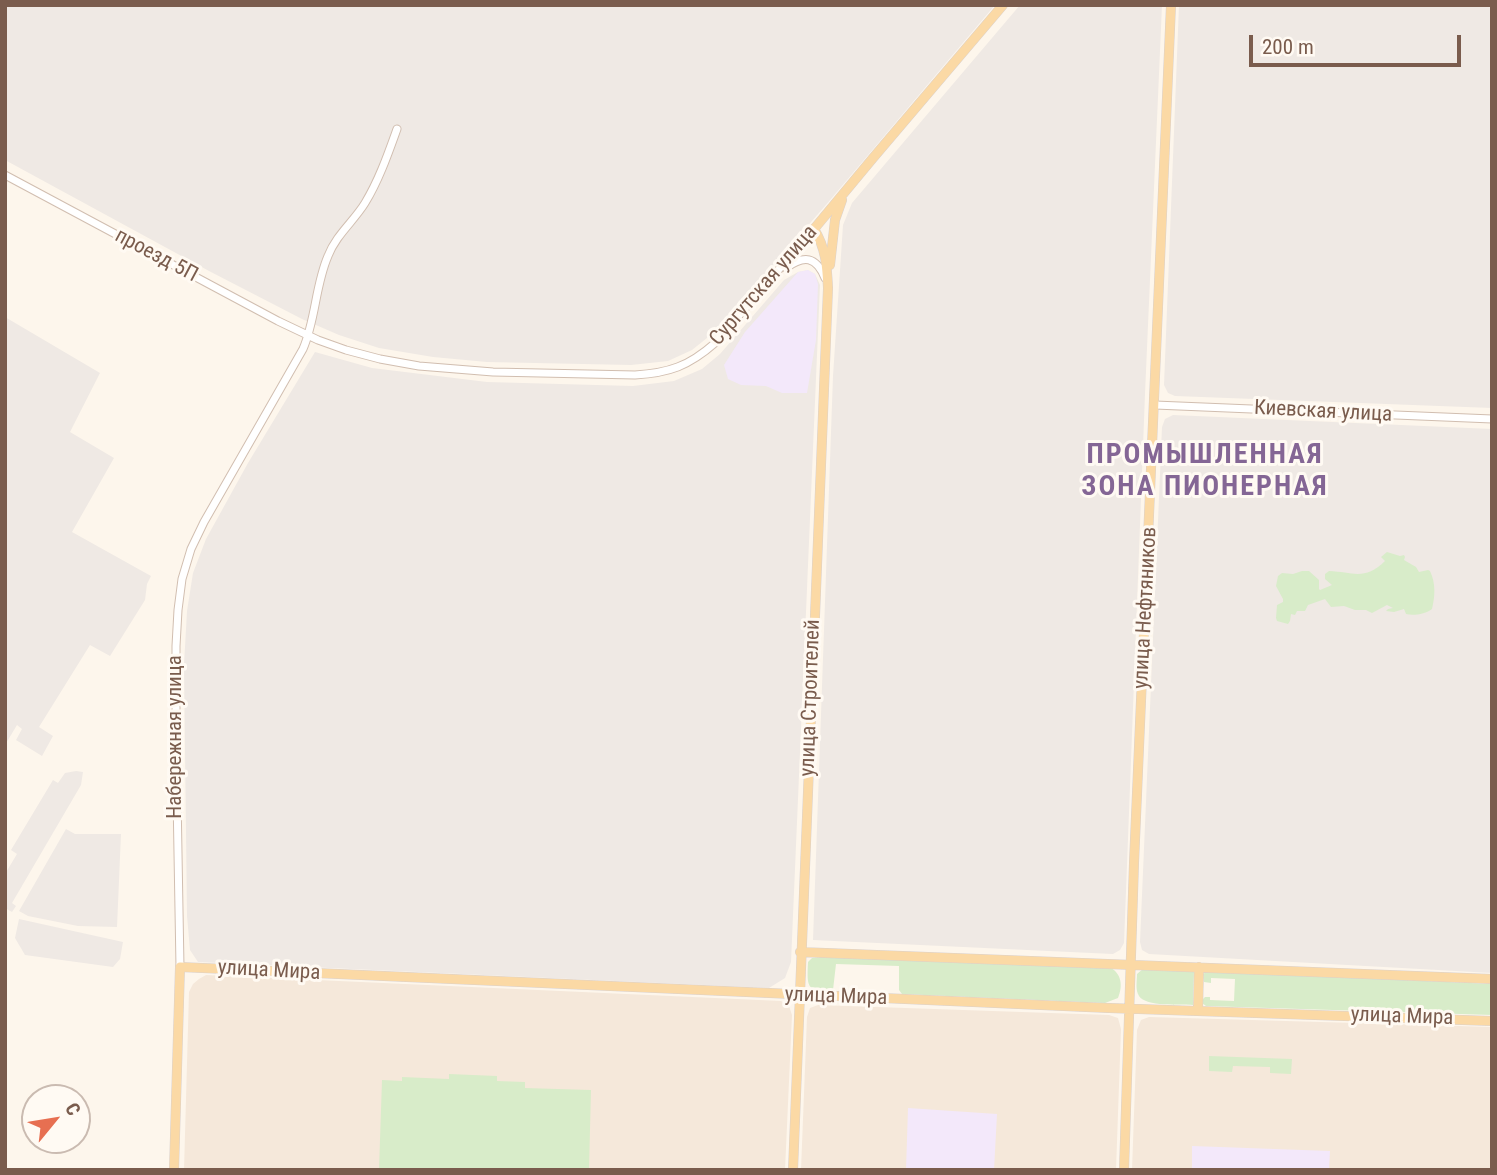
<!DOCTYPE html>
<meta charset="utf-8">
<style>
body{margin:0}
#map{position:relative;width:1497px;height:1175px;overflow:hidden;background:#fdf6ec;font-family:"Roboto Condensed",sans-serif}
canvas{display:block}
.frame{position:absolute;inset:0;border:7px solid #7a5c4d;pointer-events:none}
.north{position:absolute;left:21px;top:1084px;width:70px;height:70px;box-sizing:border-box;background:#fffaf3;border:2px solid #cabbb1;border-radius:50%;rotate:60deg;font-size:19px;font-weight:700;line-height:28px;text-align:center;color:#7a5c4d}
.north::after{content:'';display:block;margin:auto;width:24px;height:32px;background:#e76f51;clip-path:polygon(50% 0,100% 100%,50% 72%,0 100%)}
.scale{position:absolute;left:1249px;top:35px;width:212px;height:32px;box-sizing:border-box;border:4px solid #7a5c4d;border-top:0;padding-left:9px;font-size:21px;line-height:24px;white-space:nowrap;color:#7a5c4d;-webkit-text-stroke:5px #fffaf3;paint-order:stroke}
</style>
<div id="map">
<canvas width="1497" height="1175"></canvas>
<div class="frame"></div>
<div class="north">С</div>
<div class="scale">200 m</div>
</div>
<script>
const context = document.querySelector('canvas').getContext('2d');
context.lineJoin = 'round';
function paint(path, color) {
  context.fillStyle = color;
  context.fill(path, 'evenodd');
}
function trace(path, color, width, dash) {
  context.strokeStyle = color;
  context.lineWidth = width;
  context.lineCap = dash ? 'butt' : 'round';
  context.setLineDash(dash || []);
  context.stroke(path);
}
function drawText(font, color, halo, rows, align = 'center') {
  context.font = font + ' "Roboto Condensed",sans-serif';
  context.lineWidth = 6;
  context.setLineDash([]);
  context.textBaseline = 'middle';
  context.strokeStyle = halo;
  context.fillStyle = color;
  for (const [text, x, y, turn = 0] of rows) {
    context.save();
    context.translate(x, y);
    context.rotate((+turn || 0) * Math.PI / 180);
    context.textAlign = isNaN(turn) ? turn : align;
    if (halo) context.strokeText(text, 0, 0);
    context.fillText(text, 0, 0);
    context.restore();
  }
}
paint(new Path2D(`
 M206 975 781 1001 789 1006 792 1015 785 1170H184L189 992 193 984 199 979Z
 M818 1005 1109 1015 1118 1018 1121 1029 1116 1170H801L807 1017 810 1008Z
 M1149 1017 1492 1027V1170H1132L1137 1030 1141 1020Z`), '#f5e8da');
paint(new Path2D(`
 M5 5H995L825 206 717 330 692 350 668 361 631 365 487 362 433 357 379 348 339 335 302 319 209 271 5 160Z
 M1020 5H1162L1145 394 1124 943 1120 950 1113 954 813 940 833 376 843 225 852 203Z
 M1179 5H1492V408L1175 396 1168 393 1164 385Z
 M808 270 815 274 820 285 791 962 785 978 769 988 198 962 190 950 187 916 184 665 187 611 193 573 206 539 248 463 315 352 372 368 487 382 633 386 674 381 702 369 720 354 784 280 798 272Z
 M5 317 100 373 70 432 114 458 72 532 151 576 147 584 145 600 110 656 90 645 39 727 53 736 42 756 16 740 22 729 17 725 5 745Z
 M1173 415 1492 429V973L1149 954 1142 950 1140 942 1162 427 1165 419Z
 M76 771 83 772 81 785 12 903 16 906 12 912 5 908V874L17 854 11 850 53 780 58 783 65 773Z
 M66 829 75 834H121L117 927 78 926 28 916 19 911Z
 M19 919 123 942 120 959 113 967 25 955 15 938Z`), '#efe9e4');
paint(new Path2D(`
 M808 270 815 274 818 284 816 340 807 393H782L766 386 741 385 728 379 724 365 745 332 798 272Z
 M908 1108 997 1114 994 1170H906Z
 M1192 1146 1330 1151 1329 1170H1192Z`), '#f3e8fa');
paint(new Path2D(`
 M1387 552 1400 556 1404 555 1405 557 1404 560 1416 567 1419 572 1428 570 1430 571C1436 584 1435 596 1432 609 1426 614 1413 616 1406 614L1404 609 1394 612 1386 611 1388 609 1393 608 1387 605 1372 613 1366 610H1355L1344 606 1331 607 1325 599 1308 605 1305 611H1297L1295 615 1291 614 1290 621 1288 624 1277 621 1276 618 1277 605 1283 602V599L1276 586 1278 576 1282 573 1293 574 1302 571H1309L1319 580V589L1320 590 1332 585 1325 579V574L1329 571C1353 572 1365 581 1385 561L1381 557Z
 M821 957 1109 967C1122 973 1123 986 1118 998L1105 1003 902 994 899 990V966L836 964 833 990C806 993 807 986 808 962L812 958Z
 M1144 968 1194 971 1193 1005C1180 1004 1146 1007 1139 996 1135 990 1137 981 1137 974Z
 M1208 971 1492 984V1015L1206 1006 1202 1003V1000L1205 997H1210V1000L1234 1001 1235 979 1211 978V983L1204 982 1203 974Z
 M1209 1056 1292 1059 1291 1074 1270 1073V1067L1233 1066 1232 1072 1209 1071Z
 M449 1074 497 1076V1081L525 1082V1088L591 1090 589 1170H379L382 1080 402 1081V1077L449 1079Z`), '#d8ecc9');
const minor = new Path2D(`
 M5 175 278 321 318 340 346 350 380 359 419 366 493 372 635 375C669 373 689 366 715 343L814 229
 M786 268C804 255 816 256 825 278
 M1155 405 1492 419
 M180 967 176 739V646L178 610 182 579 191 549 204 522 303 349C316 319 315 286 328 256 336 235 354 221 365 203 379 180 388 154 397 129`);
const major = new Path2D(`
 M830 265 835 220 842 200
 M800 952 1492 979
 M1198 1011 1199 967
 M174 1170 180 967 1109 1008 1492 1021
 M793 1170 828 288C827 267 826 248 814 229L873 158 1003 5
 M1124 1170 1134 863 1171 5`);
trace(minor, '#d1beb0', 9);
trace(major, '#dad1cd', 10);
trace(minor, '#fff', 7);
trace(major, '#fbd9a5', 9);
drawText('21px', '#7a5c4d', '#fffaf3', [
 ["проезд 5П",156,256,28],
 ["Сургутская улица",764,286,-49],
 ["Киевская улица",1323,412,3],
 ["улица Нефтяников",1146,608,-87],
 ["улица Строителей",811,698,-88],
 ["Набережная улица",176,737,-90],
 ["улица Мира",269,971,3],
 ["улица Мира",836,997,2],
 ["улица Мира",1402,1017,2]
]);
context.letterSpacing = '2px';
drawText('bold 28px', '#846695', '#fffaf3', [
 ["ПРОМЫШЛЕННАЯ",1205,456],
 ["ЗОНА ПИОНЕРНАЯ",1205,488]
]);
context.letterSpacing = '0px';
</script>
